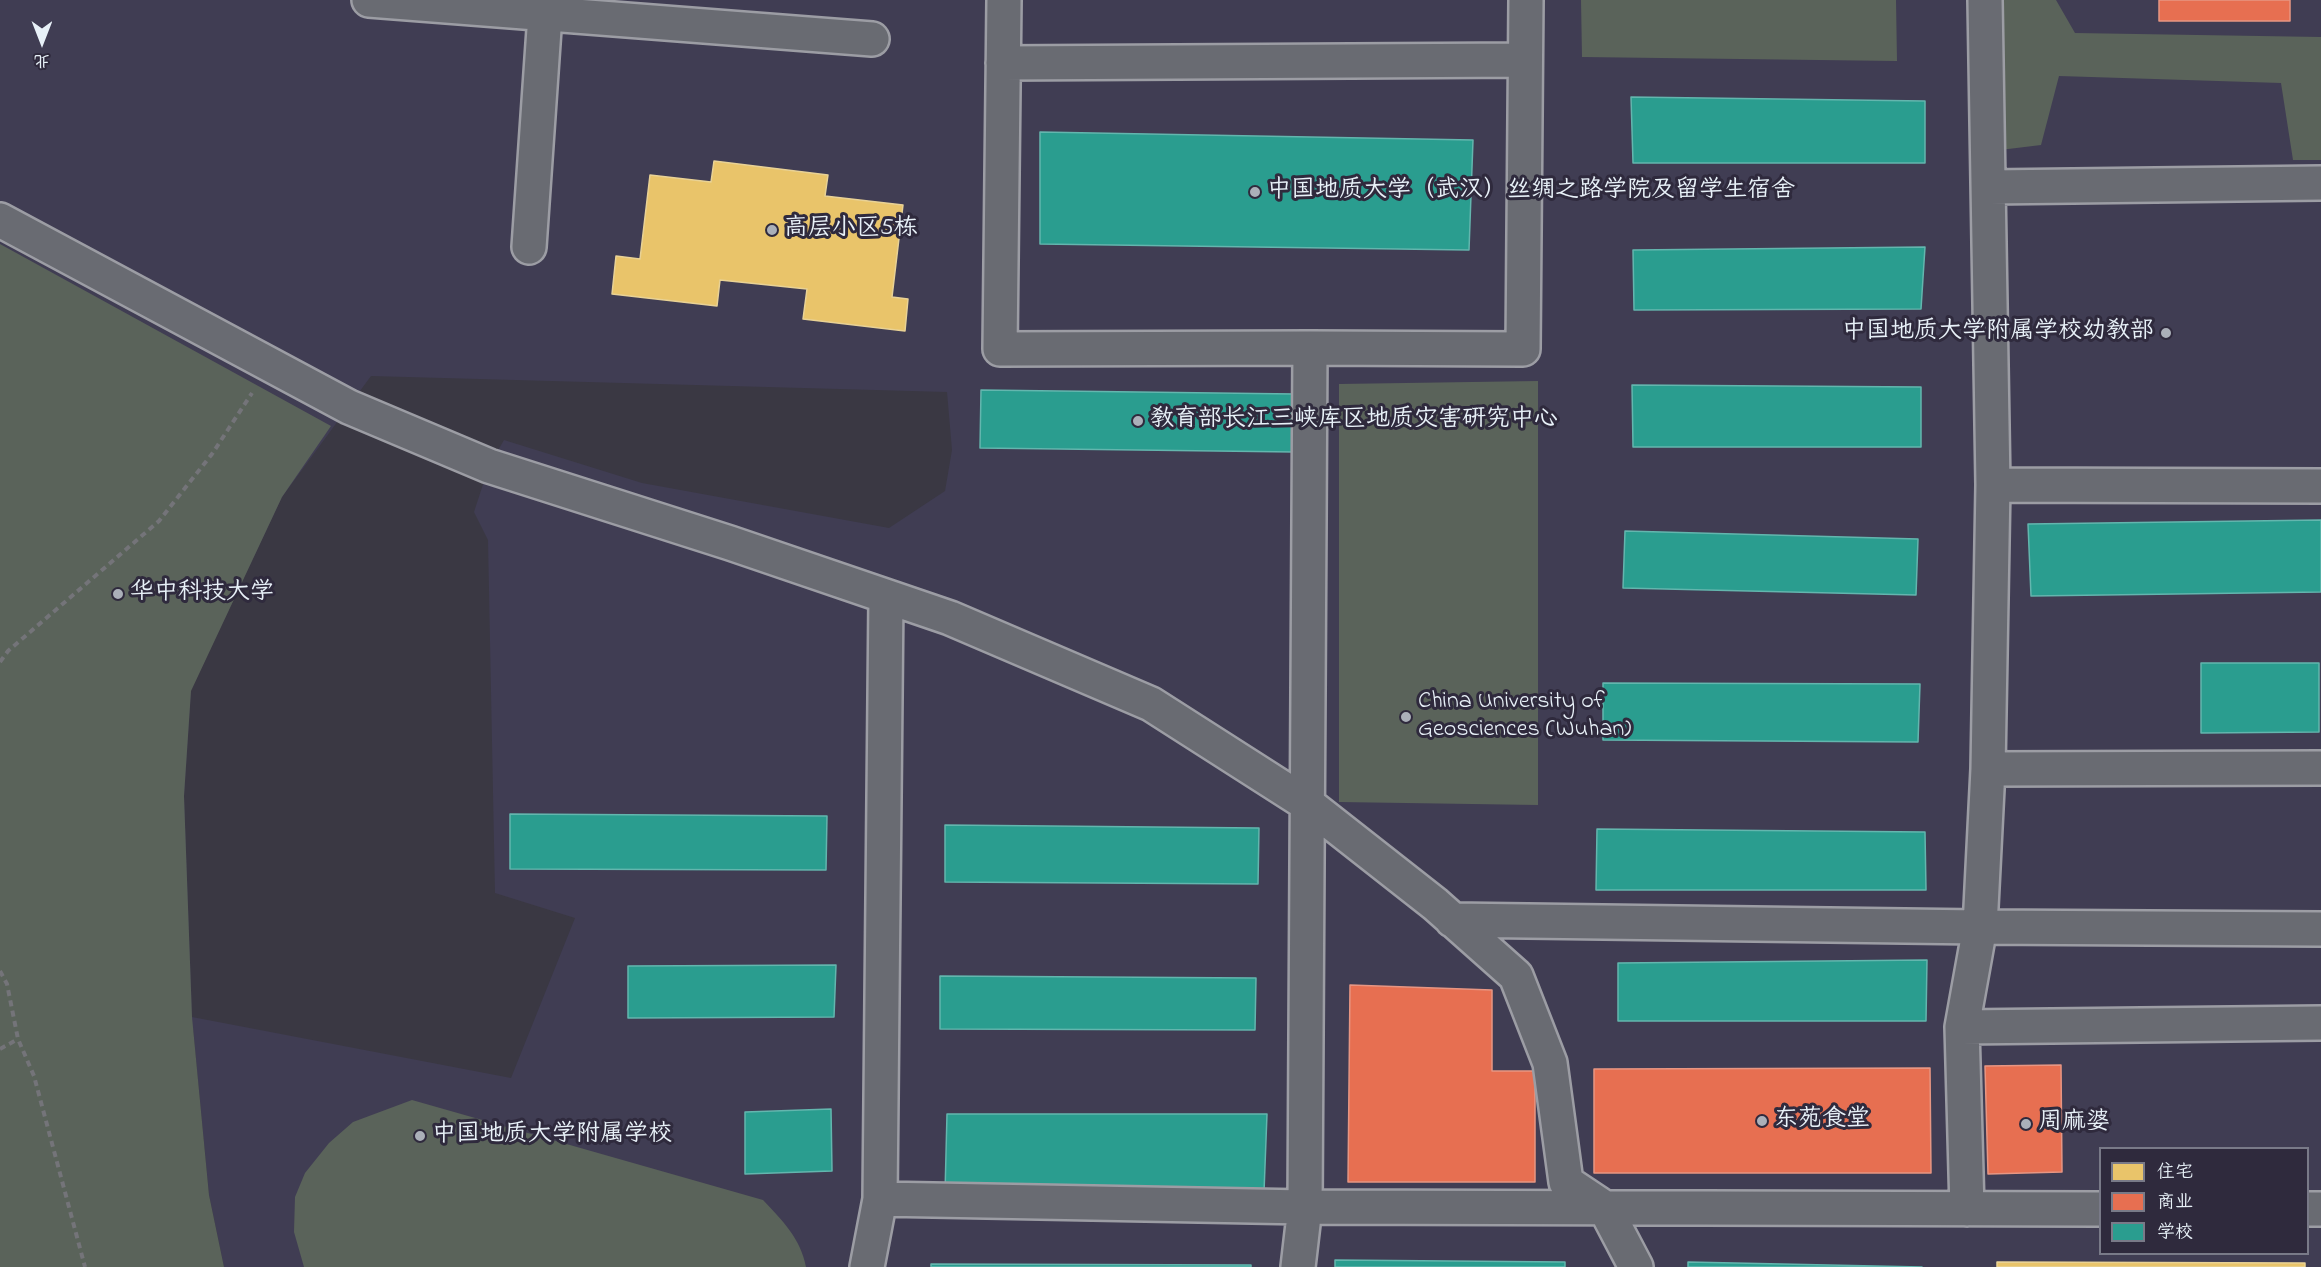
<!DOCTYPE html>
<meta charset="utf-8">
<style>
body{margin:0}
#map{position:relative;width:2321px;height:1267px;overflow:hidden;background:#3a3843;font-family:"Indie Flower","LXGW WenKai TC",sans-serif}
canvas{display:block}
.legend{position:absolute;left:2099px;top:1147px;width:210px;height:108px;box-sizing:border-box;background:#2f2a3d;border:2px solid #797a88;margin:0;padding:8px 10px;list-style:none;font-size:18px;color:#e8f1f8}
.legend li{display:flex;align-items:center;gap:12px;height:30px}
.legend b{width:30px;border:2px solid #797a88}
.north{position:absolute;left:12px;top:12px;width:60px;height:60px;-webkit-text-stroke:4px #2f2a3d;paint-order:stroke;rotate:180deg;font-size:16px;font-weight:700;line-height:24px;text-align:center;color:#e8f1f8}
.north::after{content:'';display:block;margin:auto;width:21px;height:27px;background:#e8f1f8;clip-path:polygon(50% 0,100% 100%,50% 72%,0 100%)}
</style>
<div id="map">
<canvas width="2321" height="1267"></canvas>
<ul class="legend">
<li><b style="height:16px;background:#e9c46a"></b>住宅</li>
<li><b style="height:16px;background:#e76f51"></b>商业</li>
<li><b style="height:16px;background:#2a9d8f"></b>学校</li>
</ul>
<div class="north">北</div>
</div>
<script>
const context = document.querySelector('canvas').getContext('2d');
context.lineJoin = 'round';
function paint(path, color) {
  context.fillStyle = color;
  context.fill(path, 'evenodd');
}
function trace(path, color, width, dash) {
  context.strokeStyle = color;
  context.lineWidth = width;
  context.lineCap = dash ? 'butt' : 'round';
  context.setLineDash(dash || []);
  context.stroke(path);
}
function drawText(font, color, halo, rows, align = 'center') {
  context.font = font + ' "Indie Flower","LXGW WenKai TC",sans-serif';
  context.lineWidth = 6;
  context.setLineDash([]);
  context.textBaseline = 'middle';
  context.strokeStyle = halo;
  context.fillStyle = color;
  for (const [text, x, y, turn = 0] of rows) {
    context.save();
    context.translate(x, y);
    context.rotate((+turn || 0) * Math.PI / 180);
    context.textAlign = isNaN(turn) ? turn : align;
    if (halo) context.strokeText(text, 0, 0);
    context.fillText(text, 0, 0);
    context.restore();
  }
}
paint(new Path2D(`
 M0 0H2321V1267H224L209 1195 193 1029 0 1267ZM371 376 947 392 952 450 945 491 889 528 642 483 504 440 489 466 474 512 488 540 495 893 575 918 511 1078 192 1017 184 796 191 690 282 497ZM2100 1148H2308V1254H2100Z`), '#403d53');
paint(new Path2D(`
 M1581 0H1896L1897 61 1582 57Z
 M1999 0H2056L2075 33 2321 37V160H2293L2281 83 2059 76 2041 145 2000 150Z
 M0 244 331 426 282 497 191 691 184 796 192 1017 209 1195 224 1267H0Z
 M1538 381V805L1339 802V384Z
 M412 1100 763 1200C782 1220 801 1239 806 1267H304L294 1232 295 1197 305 1173 329 1143 353 1122Z`), '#5a635a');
const homes = new Path2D(`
 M714 161 828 175 825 196 903 205 892 297 908 299 905 331 803 319 807 289 720 280 717 306 612 294 616 256 640 259 650 175 711 182Z
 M1997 1262 2305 1263V1267H1997Z`);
paint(homes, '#e9c46a');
trace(homes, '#e9d295', 1.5);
const shops = new Path2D(`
 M2159 0H2290V21H2159Z
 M1350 985 1492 990V1071H1535V1182H1348Z
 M2061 1065 2062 1172 1988 1174 1985 1066Z
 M1930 1068 1931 1173H1594V1069Z`);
paint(shops, '#e76f51');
trace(shops, '#e79683', 1.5);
const schools = new Path2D(`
 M1631 97 1925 101V163H1633Z
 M1040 132 1473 140 1469 250 1040 244Z
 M1925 247 1921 309 1634 310 1633 250Z
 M1632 385 1921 387V447H1633Z
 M981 390 1295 394 1294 452 980 448Z
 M2321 520V592L2031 596 2028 524Z
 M1625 531 1918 539 1916 595 1623 588Z
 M2201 663H2319V732L2201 733Z
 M1603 683 1920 684 1918 742 1603 740Z
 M510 814 827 816 826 870 510 869Z
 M945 825 1259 828 1258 884 945 882Z
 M1597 829 1925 832 1926 890H1596Z
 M1927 960 1926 1021H1618V963Z
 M836 965 834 1017 628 1018V966Z
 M940 976 1256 978 1255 1030 940 1029Z
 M831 1109 832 1171 745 1174V1112Z
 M947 1114H1267L1264 1192 945 1193Z
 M1335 1260 1565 1262V1267H1335Z
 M1688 1262 1922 1267H1688Z
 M931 1264 1251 1265V1267H931Z`);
paint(schools, '#2a9d8f');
trace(schools, '#63b6ae', 1.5);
const minor = new Path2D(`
 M369 0 872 39
 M1004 0 1000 349 1310 348 1305 1207 1298 1267
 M1003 63 1525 60
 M1990 187 2321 183
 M0 220 349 407 489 466 730 543 950 618 1151 704 1309 805 1435 904 1516 976 1550 1063 1566 1182 1605 1208 1636 1267
 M529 247 546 0
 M1310 348 1523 349 1526 0
 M1993 485 2321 486
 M1988 769 2321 768
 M1452 920 1980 927 2321 929
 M1962 1027 2321 1023
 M880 1199 886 597
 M1967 1209 1962 1027 1980 927 1988 769 1993 485 1985 0
 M2308 1209H2321
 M867 1267 880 1199 1305 1207 2100 1209`);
trace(minor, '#9c9da4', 38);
trace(new Path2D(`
 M0 662 8 651 159 521 212 454 252 393
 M0 971 7 984 18 1039 34 1076 85 1267
 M0 1049 18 1039`), '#747479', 4, [6, 4.5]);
trace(minor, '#696b72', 33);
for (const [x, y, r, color] of [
 [1255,192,6,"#abb0b9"],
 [772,230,6,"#abb0b9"],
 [2166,333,6,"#abb0b9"],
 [1138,421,6,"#abb0b9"],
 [118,594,6,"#abb0b9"],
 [1406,717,6,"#abb0b9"],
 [1762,1121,6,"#abb0b9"],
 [2026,1124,6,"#abb0b9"],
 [420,1136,6,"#abb0b9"]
]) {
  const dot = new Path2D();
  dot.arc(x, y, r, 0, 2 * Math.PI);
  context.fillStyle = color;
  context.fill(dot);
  trace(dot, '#2f2a3d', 2);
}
drawText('24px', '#e8f1f8', '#2f2a3d', [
 ["中国地质大学（武汉）丝绸之路学院及留学生宿舍",1267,192],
 ["高层小区5栋",784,230],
 ["中国地质大学附属学校幼教部",2154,333,"right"],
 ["教育部长江三峡库区地质灾害研究中心",1150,421],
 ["华中科技大学",130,594],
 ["China University of",1418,703],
 ["Geosciences (Wuhan)",1418,731],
 ["东苑食堂",1774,1121],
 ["周麻婆",2038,1124],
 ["中国地质大学附属学校",432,1136]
], 'left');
</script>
